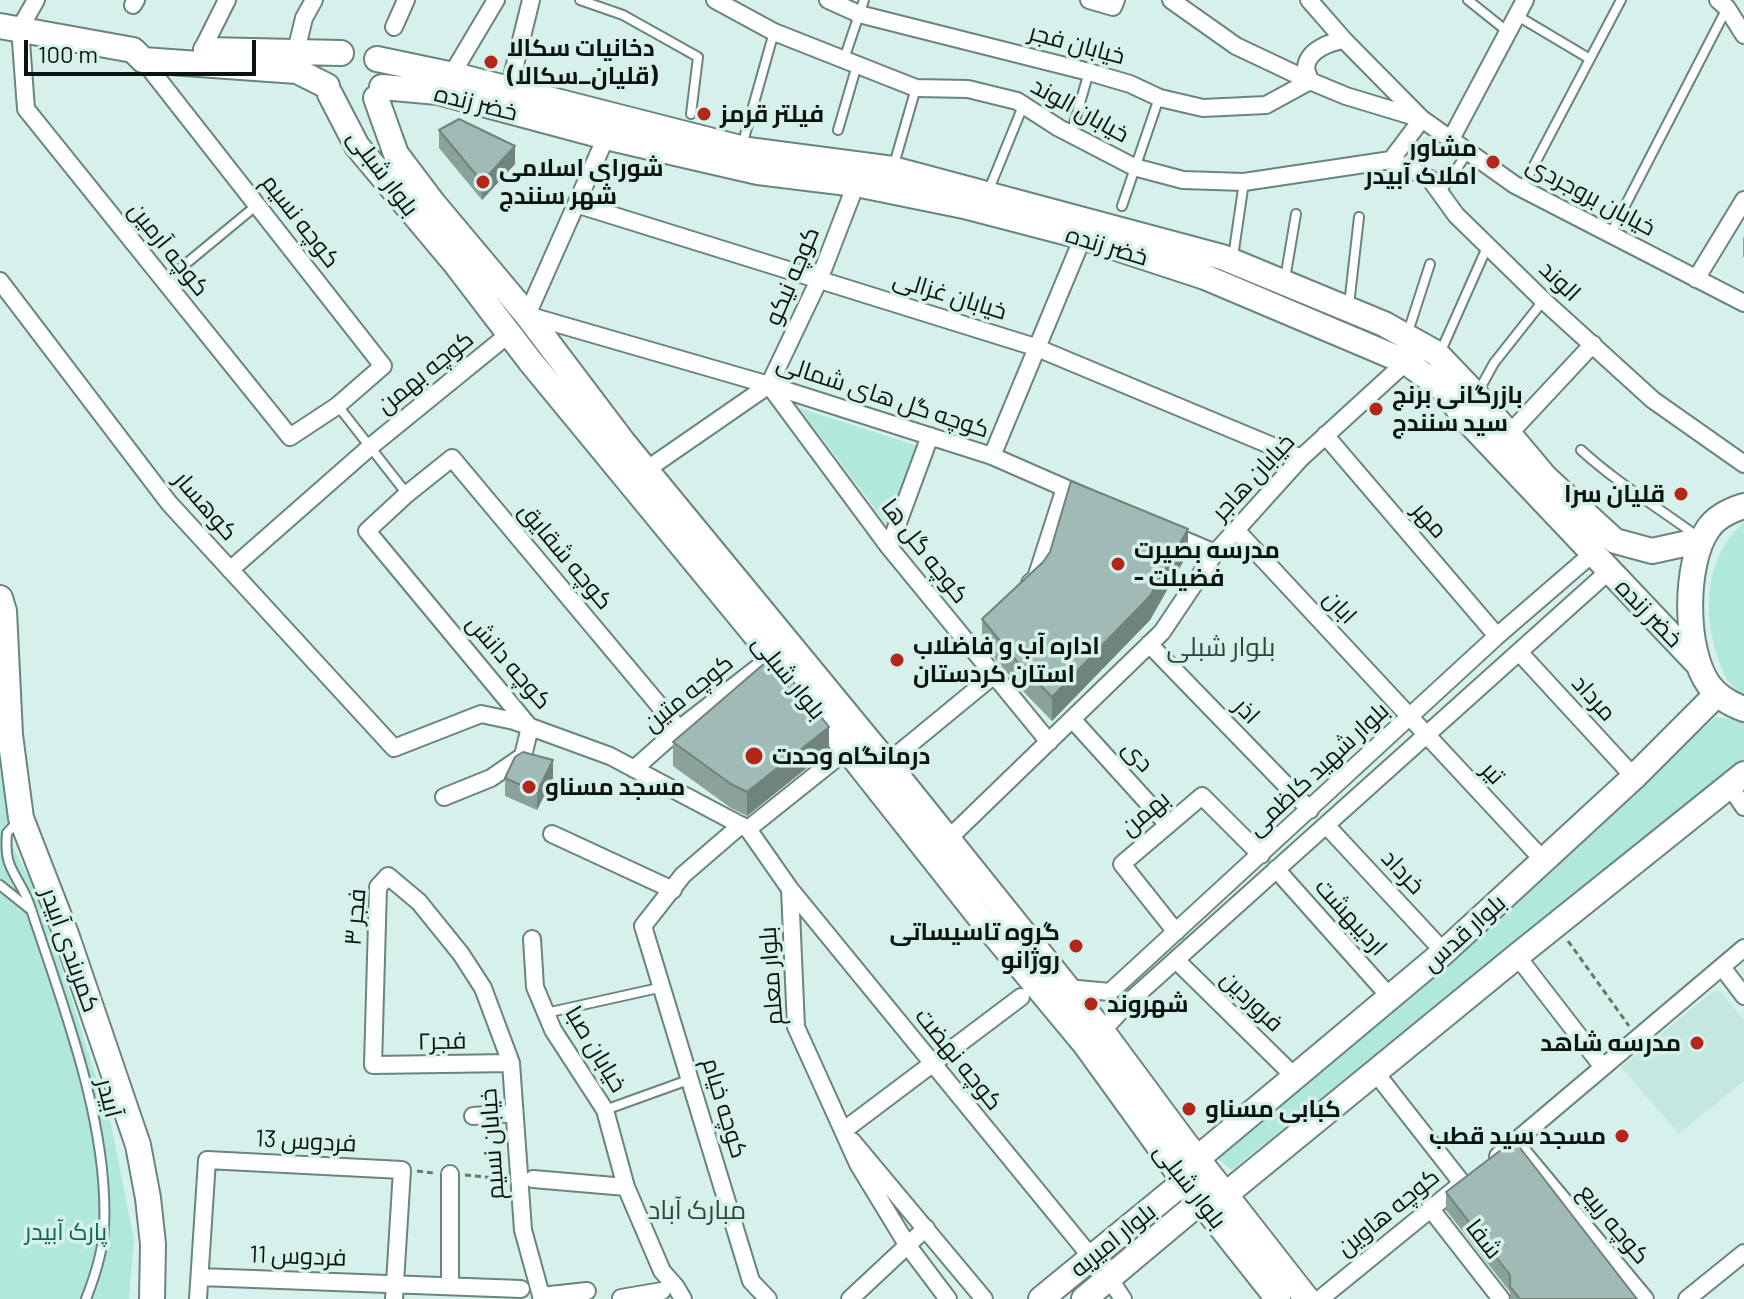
<!DOCTYPE html>
<meta charset="utf-8">
<style>
body{margin:0}
#map{position:relative;width:1744px;height:1299px;overflow:hidden;background:#d6f1eb;font-family:Barlow,sans-serif}
canvas{display:block}
.scale{position:absolute;left:24px;top:40px;width:232px;height:36px;box-sizing:border-box;border:4px solid #0b1412;border-top:0;padding-left:10px;font-size:24px;line-height:28px;white-space:nowrap;color:#0b1412;-webkit-text-stroke:6px #d6f1eb;paint-order:stroke}
</style>
<div id="map">
<canvas width="1744" height="1299"></canvas>
<div class="scale">100 m</div>
</div>
<script>
const context = document.querySelector('canvas').getContext('2d');
context.lineJoin = 'round';
function paint(path, color) {
  context.fillStyle = color;
  context.fill(path, 'evenodd');
}
function trace(path, color, width, dash) {
  context.strokeStyle = color;
  context.lineWidth = width;
  context.lineCap = dash ? 'butt' : 'round';
  context.setLineDash(dash || []);
  context.stroke(path);
}
function drawText(font, color, halo, rows, align = 'center') {
  context.font = font + ' Barlow,Cairo,sans-serif';
  context.lineWidth = 7;
  context.setLineDash([]);
  context.textBaseline = 'middle';
  context.strokeStyle = halo;
  context.fillStyle = color;
  for (const [text, x, y, turn = 0] of rows) {
    context.save();
    context.translate(x, y);
    context.rotate((+turn || 0) * Math.PI / 180);
    context.textAlign = isNaN(turn) ? turn : align;
    if (halo) context.strokeText(text, 0, 0);
    context.fillText(text, 0, 0);
    context.restore();
  }
}
paint(new Path2D(`
 M1713 991H1720L1744 1020V1081L1679 1134 1621 1067Z`), '#c4e8e0');
paint(new Path2D(`
 M799 408 924 448 892 531Z
 M1744 522V695C1727 685 1723 673 1717 655 1702 610 1706 554 1744 522Z
 M1716 717 1744 721V760L1232 1170 1213 1155Z
 M0 771 14 849 40 899 111 1125 134 1239 129 1299H0Z`), '#b0e8dc');
const lane = new Path2D(`
 M580 0 623 15 698 57 691 114
 M1468 0 1508 32
 M1516 15 1590 59
 M844 59 864 0
 M838 130 857 65
 M1071 134 1089 72
 M745 135 774 32
 M893 168 916 88
 M992 182 1023 106
 M1522 188 1621 0
 M1440 193 1468 152
 M1122 206 1159 98
 M1611 233 1726 10
 M1233 257 1244 182
 M1285 279 1296 214
 M165 281 257 205
 M1349 305 1359 217
 M1408 332 1430 264
 M1440 353 1488 245
 M1477 394 1494 363 1543 301
 M338 406 407 494
 M1581 450C1617 483 1659 508 1698 537
 M18 821 7 833C4 866 13 869 26 896 31 907 34 919 38 930 69 1021 109 1132 104 1228 103 1252 95 1276 86 1299
 M0 885 31 910
 M546 1013 663 987
 M605 1110 691 1079`);
const street = new Path2D(`
 M36 0 20 28 26 109 290 437 337 406 383 366 143 60
 M715 0 774 32 916 88 968 89 1017 101 1059 128 1134 167 1183 180 1244 182 1391 160
 M828 0 859 14 1089 72 1130 84 1160 98 1203 108 1266 105 1310 81
 M1089 0 1113 7 1116 0
 M1171 0 1236 46 1310 81
 M1309 0 1344 40
 M1718 0 1727 8 1744 35
 M133 5 136 0
 M394 27 406 0
 M202 50 227 0
 M296 51 304 18 314 0
 M452 74 496 0
 M509 89 531 0
 M1422 119 1346 96 1310 81C1309 76 1306 72 1306 67 1308 50 1330 42 1344 40L1422 119 1515 185 1744 303
 M606 137 527 315 769 385 992 456 1088 498
 M1451 139 1525 0
 M1391 160 1430 179 1456 215 1544 301 1653 400 1744 464
 M1391 160 1422 119
 M576 204 1035 347 1301 458
 M1696 279 1744 200
 M0 281 169 503 394 748 481 714 514 721 610 756 748 829 790 889 796 1027 858 1164 908 1246 948 1299
 M769 385 889 547 1049 742
 M769 385 819 280 856 184
 M1509 434 1593 344
 M1325 435 1497 636
 M992 456 1083 237
 M646 470 769 385
 M1236 530 1544 861
 M1168 533 1215 553
 M889 547 930 436
 M230 570 370 447 509 334
 M1030 583 1036 578 1065 488
 M1149 644 1310 810
 M1519 652 1634 777
 M1072 719 1168 825
 M528 725 367 531 407 494 452 458 679 729
 M887 763 994 675
 M634 769 679 729 773 656
 M1729 785 1744 807
 M444 797 491 778 523 756 530 727
 M741 825 683 875 643 926 751 1281 768 1299
 M1326 825 1444 952
 M748 829 848 749
 M552 834 673 890
 M947 840 1162 632 1215 553 1236 530 1301 458 1406 362
 M1276 869 1390 997
 M790 889 1092 1258
 M1176 932 1122 864 1202 796 1261 855
 M532 939 535 987 553 1030 605 1110 626 1187 662 1271 676 1287 683 1299
 M1517 956 1602 1066
 M1176 960 1295 1077
 M1722 967 1744 996
 M1067 988 1110 992 1497 636 1592 554
 M1102 1031 1131 1000 1609 571
 M511 1063 373 1065 378 887 388 876 419 902 461 954 483 988 511 1063 523 1230 542 1299
 M1375 1072 1462 1183
 M473 1116 514 1113
 M843 1131 1021 997
 M852 1141 984 1299
 M1515 1143 1645 1299
 M1498 1156 1744 948
 M450 1174V1286
 M533 1179 626 1187
 M1430 1208 1501 1299
 M200 1277 521 1289
 M1109 1278 1123 1299
 M541 1296 587 1291
 M621 1298 662 1291
 M198 1299 207 1160 402 1170 394 1299
 M850 1299 926 1228
 M1320 1299 1460 1185
 M1687 1299 1744 1253`);
const secondary = new Path2D(`
 M0 26 133 50 143 60 297 71 327 86
 M206 50 341 53
 M377 59 458 76 748 150 893 169 1222 257 1384 324 1436 353 1476 395 1545 477 1615 541 1652 551 1702 540
 M382 87 438 92 606 137 758 172 856 184 964 206 1083 237 1205 277 1406 362 1443 389 1466 419 1698 664
 M330 94 357 146 455 263 530 361 786 672 982 920 1085 1044 1179 1174 1278 1299
 M376 98 396 154 433 203 527 315 623 442 887 763 1102 1031 1185 1143 1307 1299
 M1744 506C1731 510 1716 517 1708 529 1684 563 1684 651 1709 685 1718 697 1730 704 1744 709
 M0 598 4 611 10 735 21 818 66 934 138 1145 148 1198 153 1244 152 1299
 M1198 1158 1444 952 1634 777 1717 694
 M1225 1195 1517 956 1744 774
 M1041 1299 1185 1181
 M1084 1299 1201 1201`);
trace(lane, '#6b847e', 12);
trace(street, '#6b847e', 20);
trace(secondary, '#6b847e', 28);
trace(new Path2D(`
 M1568 941 1629 1026
 M417 1171 434 1173
 M465 1175 505 1179`), '#677874', 3, [6, 4]);
trace(lane, '#fff', 8);
trace(street, '#fff', 16);
trace(secondary, '#fff', 24);
paint(new Path2D(`
 M439 130 515 164 482 200 439 148Z
 M1744 236V257H1743V239Z
 M1188 553 1150 620 1052 721 1018 686 982 643V619Z
 M673 742 829 750 747 816 731 808 673 766Z
 M505 778H553L537 810 505 796Z
 M1446 1192 1637 1299H1510V1292L1446 1210Z`), '#8aa19c');
paint(new Path2D(`
 M515 146V164L482 200V182Z
 M1188 529V553L1150 620 1052 721V697Z
 M829 727V750L747 816V792Z
 M553 760V778L537 810V792Z`), '#70837f');
const building = new Path2D(`
 M459 119 515 146 482 182 439 130Z
 M1071 481 1188 529 1150 596 1052 697 1018 663 982 619 1043 562 1050 552Z
 M773 656 829 727 747 792 731 784 673 742Z
 M523 752 553 760 537 792 505 778 515 757Z
 M1514 1140 1637 1299H1520L1510 1287V1275L1446 1192Z`);
paint(building, '#a0bbb5');
trace(building, '#70837f', 2);
for (const [x, y, r, color] of [
 [491,62,8,"#b42619"],
 [704,114,8,"#b42619"],
 [1493,162,8,"#b42619"],
 [483,182,8,"#b42619"],
 [1376,409,8,"#b42619"],
 [1681,494,8,"#b42619"],
 [1118,564,8,"#b42619"],
 [897,660,8,"#b42619"],
 [754,756,10,"#b42619"],
 [529,787,8,"#b42619"],
 [1076,946,8,"#b42619"],
 [1091,1004,8,"#b42619"],
 [1697,1043,8,"#b42619"],
 [1189,1109,8,"#b42619"],
 [1622,1136,8,"#b42619"]
]) {
  const dot = new Path2D();
  dot.arc(x, y, r, 0, 2 * Math.PI);
  context.fillStyle = color;
  context.fill(dot);
  trace(dot, '#d6f1eb', 3);
}
drawText('24px', '#0b1412', '#d6f1eb', [
 ["خیابان فجر",1077,44,15],
 ["خضر زنده",476,103,14],
 ["خیابان الوند",1080,110,29],
 ["بلوار شبلی",383,173,53],
 ["خیابان بروجردی",1591,196,28],
 ["کوچه نسیم",301,221,52],
 ["خضر زنده",1107,246,17],
 ["کوچه آرمین",169,249,51],
 ["کوچه نیکو",792,276,-67],
 ["الوند",1560,281,44],
 ["خیابان غزالی",950,295,17],
 ["کوچه بهمن",425,372,-39],
 ["کوچه گل های شمالی",883,396,18],
 ["خیابان هاجر",1253,477,-47],
 ["کوهسار",206,506,49],
 ["مهر",1430,520,49],
 ["کوچه گل ها",925,551,52],
 ["کوچه شقایق",566,556,50],
 ["ابان",1340,607,47],
 ["خضر زنده",1649,613,46],
 ["کوچه دانش",509,662,49],
 ["بلوار شبلی",789,677,51],
 ["کوچه متین",688,693,-39],
 ["مرداد",1594,698,48],
 ["اذر",1247,711,46],
 ["دی",1138,756,48],
 ["بلوار شهید کاظمی",1318,769,-43],
 ["تیر",1493,773,47],
 ["بهمن",1145,813,-40],
 ["خرداد",1403,872,47],
 ["فجر ۳",355,917,-85],
 ["اردیبهشت",1351,917,48],
 ["بلوار قدس",1464,933,-42],
 ["کمربندی آبیدر",70,950,70],
 ["بلوار معلم",771,976,-94],
 ["فروردین",1252,1001,44],
 ["فجر۲",442,1041,-1],
 ["خیابان صبا",596,1049,59],
 ["کوچه نهضت",959,1059,51],
 ["آبیدر",109,1098,76],
 ["کوچه خیام",725,1108,73],
 ["فردوس 13",306,1141,3],
 ["خیابان نسیم",492,1144,-94],
 ["بلوار شبلی",1190,1186,52],
 ["کوچه هاوین",1388,1212,-39],
 ["کوچه ربیع",1614,1224,50],
 ["شفا",1484,1239,52],
 ["بلوار امیریه",1113,1240,-39],
 ["فردوس 11",298,1256,2]
]);
drawText('bold 24px', '#0b1412', '#d6f1eb', [
 ["دخانیات سکالا",507,48],
 ["(قلیان_سکالا)",507,76],
 ["فیلتر قرمز",720,114],
 ["مشاور",1477,148,"right"],
 ["املاک آبیدر",1477,176,"right"],
 ["شورای اسلامی",499,168],
 ["شهر سنندج",499,196],
 ["بازرگانی برنج",1392,395],
 ["سید سنندج",1392,423],
 ["قلیان سرا",1665,494,"right"],
 ["مدرسه بصیرت",1134,550],
 ["- فضیلت",1134,578],
 ["اداره آب و فاضلاب",913,646],
 ["استان کردستان",913,674],
 ["درمانگاه وحدت",772,756],
 ["مسجد مسناو",545,787],
 ["گروه تاسیساتی",1060,932,"right"],
 ["روژانو",1060,960,"right"],
 ["شهروند",1107,1004],
 ["مدرسه شاهد",1681,1043,"right"],
 ["کبابی مسناو",1205,1109],
 ["مسجد سید قطب",1606,1136,"right"]
], 'left');
drawText('24px', '#116458', '#d6f1eb', [
 ["پارک آبیدر",66,1232]
]);
drawText('26px', '#2d443f', '#d6f1eb', [
 ["بلوار شبلی",1221,647],
 ["مبارک آباد",697,1210]
]);
</script>
